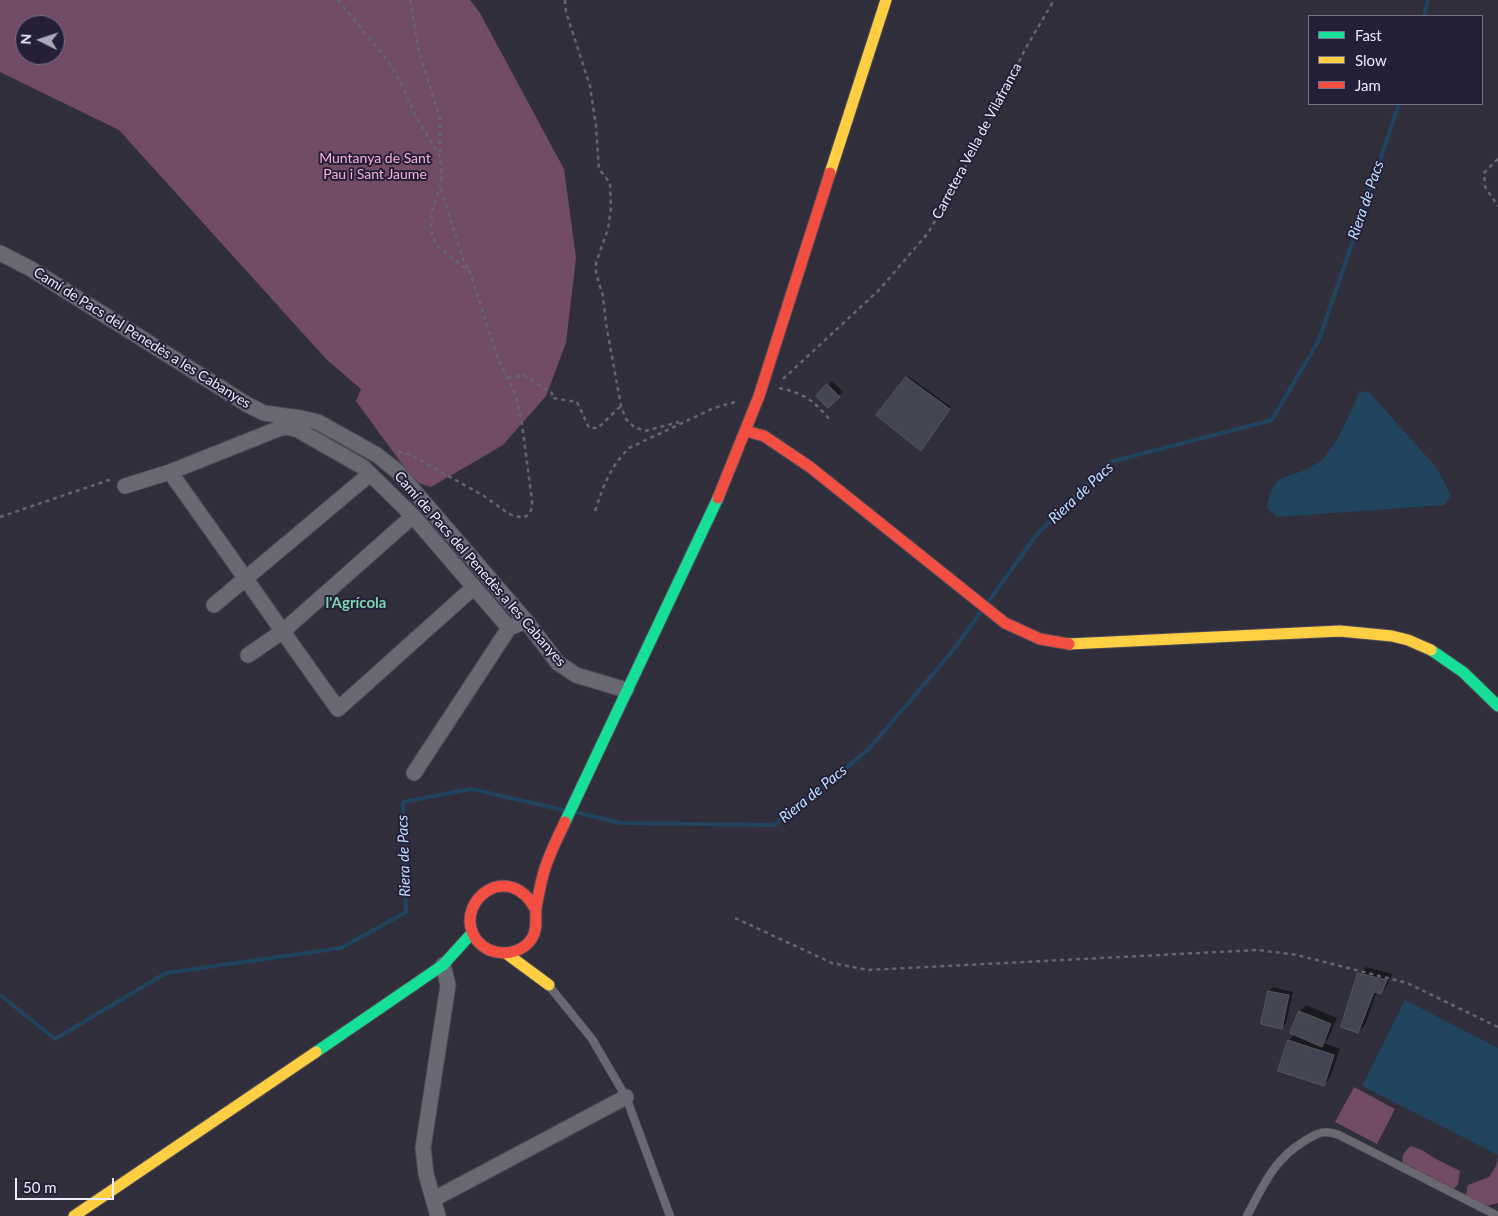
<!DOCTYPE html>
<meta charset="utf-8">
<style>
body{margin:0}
#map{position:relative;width:1498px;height:1216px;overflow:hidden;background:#322f3c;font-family:Lato,sans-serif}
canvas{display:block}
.legend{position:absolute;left:1308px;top:15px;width:175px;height:90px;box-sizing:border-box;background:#251f38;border:1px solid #757186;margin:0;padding:6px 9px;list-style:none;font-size:15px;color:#edebfb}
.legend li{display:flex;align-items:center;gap:10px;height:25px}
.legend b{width:25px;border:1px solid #757186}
.north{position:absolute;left:15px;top:15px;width:50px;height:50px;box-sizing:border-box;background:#251f38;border:1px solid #757186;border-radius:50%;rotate:274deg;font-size:14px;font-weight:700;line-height:20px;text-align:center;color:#edebfb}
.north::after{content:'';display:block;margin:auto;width:18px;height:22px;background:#aca9b8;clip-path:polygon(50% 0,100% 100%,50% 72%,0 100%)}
.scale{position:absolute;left:15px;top:1178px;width:99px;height:22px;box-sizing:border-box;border:2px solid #edebfb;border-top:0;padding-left:6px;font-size:15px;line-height:18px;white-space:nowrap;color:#edebfb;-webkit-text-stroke:4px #251f38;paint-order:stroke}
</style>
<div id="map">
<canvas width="1498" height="1216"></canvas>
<ul class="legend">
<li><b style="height:6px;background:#16e098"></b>Fast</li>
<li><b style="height:6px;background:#ffcf43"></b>Slow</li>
<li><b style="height:6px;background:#f24e42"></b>Jam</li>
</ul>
<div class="north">N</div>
<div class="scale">50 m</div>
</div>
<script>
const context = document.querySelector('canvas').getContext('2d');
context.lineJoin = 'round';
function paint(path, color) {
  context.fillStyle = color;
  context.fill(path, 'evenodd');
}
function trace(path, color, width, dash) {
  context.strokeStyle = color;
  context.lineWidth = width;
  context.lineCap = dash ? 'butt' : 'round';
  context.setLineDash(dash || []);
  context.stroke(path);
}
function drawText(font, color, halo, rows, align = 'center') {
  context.font = font + ' Lato,sans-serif';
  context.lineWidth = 4;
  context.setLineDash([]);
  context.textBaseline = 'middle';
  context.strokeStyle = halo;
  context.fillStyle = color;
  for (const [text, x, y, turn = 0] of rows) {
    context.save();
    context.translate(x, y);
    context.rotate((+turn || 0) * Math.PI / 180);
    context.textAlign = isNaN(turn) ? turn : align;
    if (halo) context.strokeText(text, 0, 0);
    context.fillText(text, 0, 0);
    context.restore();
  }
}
paint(new Path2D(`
 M0 0H470L480 13 564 169 576 258 566 343 546 396 503 445 431 487 415 482 356 401 361 389 327 360 119 130 0 72ZM25 25H55V55H25Z
 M1354 1087 1395 1109 1377 1144 1335 1122Z
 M1411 1146 1422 1150 1434 1158 1460 1171 1458 1184 1454 1189 1444 1188 1403 1167C1402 1156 1402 1153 1411 1146Z
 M1498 1158V1203L1482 1207 1465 1199 1468 1185 1489 1177 1496 1166Z`), '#714c64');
paint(new Path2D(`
 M1360 391 1370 393 1436 467 1451 495 1444 505 1277 517 1267 508C1273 469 1286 482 1314 465 1317 463 1321 462 1323 459 1340 439 1350 413 1360 391Z
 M1405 1000 1498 1048V1155L1362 1086Z`), '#21445f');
paint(new Path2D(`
 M908 376 951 407 923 448 907 378Z
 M832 381 843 392 828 406 817 396Z
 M1366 967 1392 974 1387 986 1381 993 1377 992 1365 1025 1358 1032 1359 974Z
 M1273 987 1293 992 1286 1023 1282 1027 1269 991Z
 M1306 1005 1337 1018 1328 1039 1324 1043 1340 1049 1330 1078 1324 1085 1289 1040 1295 1034 1291 1032 1300 1011Z`), '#0007');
trace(new Path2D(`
 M1424 16 1428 0
 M989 601 1037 534 1110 462 1272 420 1319 340 1399 104
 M575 812 621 823 774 825 868 750 951 653 981 612
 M0 995 55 1039 166 973 341 948 406 912 403 802 471 789 564 810`), '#21445f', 4);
const building = new Path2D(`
 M906 377 950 409 921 451 876 415Z
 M827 384 840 397 828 408 816 396Z
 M1358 973 1387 980 1381 994 1374 992 1358 1033 1341 1027Z
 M1268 991 1289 995 1282 1029 1261 1024Z
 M1299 1011 1331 1024 1322 1047 1290 1033Z
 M1288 1040 1334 1055 1324 1086 1278 1071Z`);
paint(building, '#454653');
trace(building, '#575862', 1);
const lane = new Path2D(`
 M550 987 592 1039 626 1097 670 1216
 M1247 1216C1264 1184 1274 1159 1306 1140 1319 1132 1325 1130 1339 1135L1498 1216`);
const street = new Path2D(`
 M0 253 31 269 248 405 264 413 301 418 318 422 377 455 397 471 526 621 558 663 576 675 626 690
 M170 472C226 550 281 630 338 709L474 587
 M125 486 170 472 278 429 287 427 298 430 363 467 413 516 509 628 526 621
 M214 605 370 474
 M248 655 282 632 413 516
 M414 773 509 628
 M434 1199 626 1097
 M438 1216 426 1174 423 1148 448 985 443 965`);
const fast = new Path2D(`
 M1431 650 1463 672 1498 706
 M565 822 718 498
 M316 1052 443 965 472 933`);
const slow = new Path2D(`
 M830 173 886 0
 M1069 644 1340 631 1392 636 1408 640 1431 650
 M507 954 549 985
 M74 1216 316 1052`);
const jam = new Path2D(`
 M746 431 764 436 810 467 1005 623 1040 639 1069 644
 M718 498 759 396 830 173
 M536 910C509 859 457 900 473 934 477 943 486 950 496 952 509 955 525 950 532 938 538 929 535 918 536 908 538 897 540 886 543 875 548 856 557 839 565 822`);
trace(lane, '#4d4a56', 9);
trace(street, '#4d4a56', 17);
trace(fast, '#4d4a56', 13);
trace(slow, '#4d4a56', 13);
trace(jam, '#4d4a56', 13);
trace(new Path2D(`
 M338 0 389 62 404 89 415 115 440 157 442 174 440 187 432 212 431 225 432 235 437 246 470 272 497 356 516 396 522 424 532 501C532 510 531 514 523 518L509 514 484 496 409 454 396 451
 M410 0 419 52 440 118V155
 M565 0 566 12 590 86 596 126 599 169 610 183 611 208 608 229 596 263V273L603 296 606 324 621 406 626 419 634 427 645 431 679 422
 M1498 159 1484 173 1485 187 1498 206
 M441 189 463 259 468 268
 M508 378 524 375 552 393V398L577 402 589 428H598L621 406
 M783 379 879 290 928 233 957 183 1027 46 1054 0
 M779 388C804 393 814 401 830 420
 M595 511C604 485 609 468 629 448L714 408 739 401
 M0 517 112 479
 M735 918 832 963 868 970 1257 950 1297 955 1407 983 1498 1027`), '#67656f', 2.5, [4, 4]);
trace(lane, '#6a6873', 8);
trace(street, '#6a6873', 15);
trace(fast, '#16e098', 11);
trace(slow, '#ffcf43', 11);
trace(jam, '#f24e42', 11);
drawText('14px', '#edebfb', '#251f38', [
 ["Carretera Vella de Vilafranca",977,141,-62],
 ["Camí de Pacs del Penedès a les Cabanyes",142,338,32],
 ["Camí de Pacs del Penedès a les Cabanyes",480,569,49]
]);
drawText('14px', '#f9b3dc', '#251f38', [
 ["Muntanya de Sant",375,158],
 ["Pau i Sant Jaume",375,174]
]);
drawText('italic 15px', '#bbe1ff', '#251f38', [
 ["Riera de Pacs",1366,200,-71],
 ["Riera de Pacs",1081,493,-43],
 ["Riera de Pacs",813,794,-39],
 ["Riera de Pacs",404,856,-92]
]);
drawText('bold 15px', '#7cd4b1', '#251f38', [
 ["l'Agrícola",356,603]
]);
</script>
